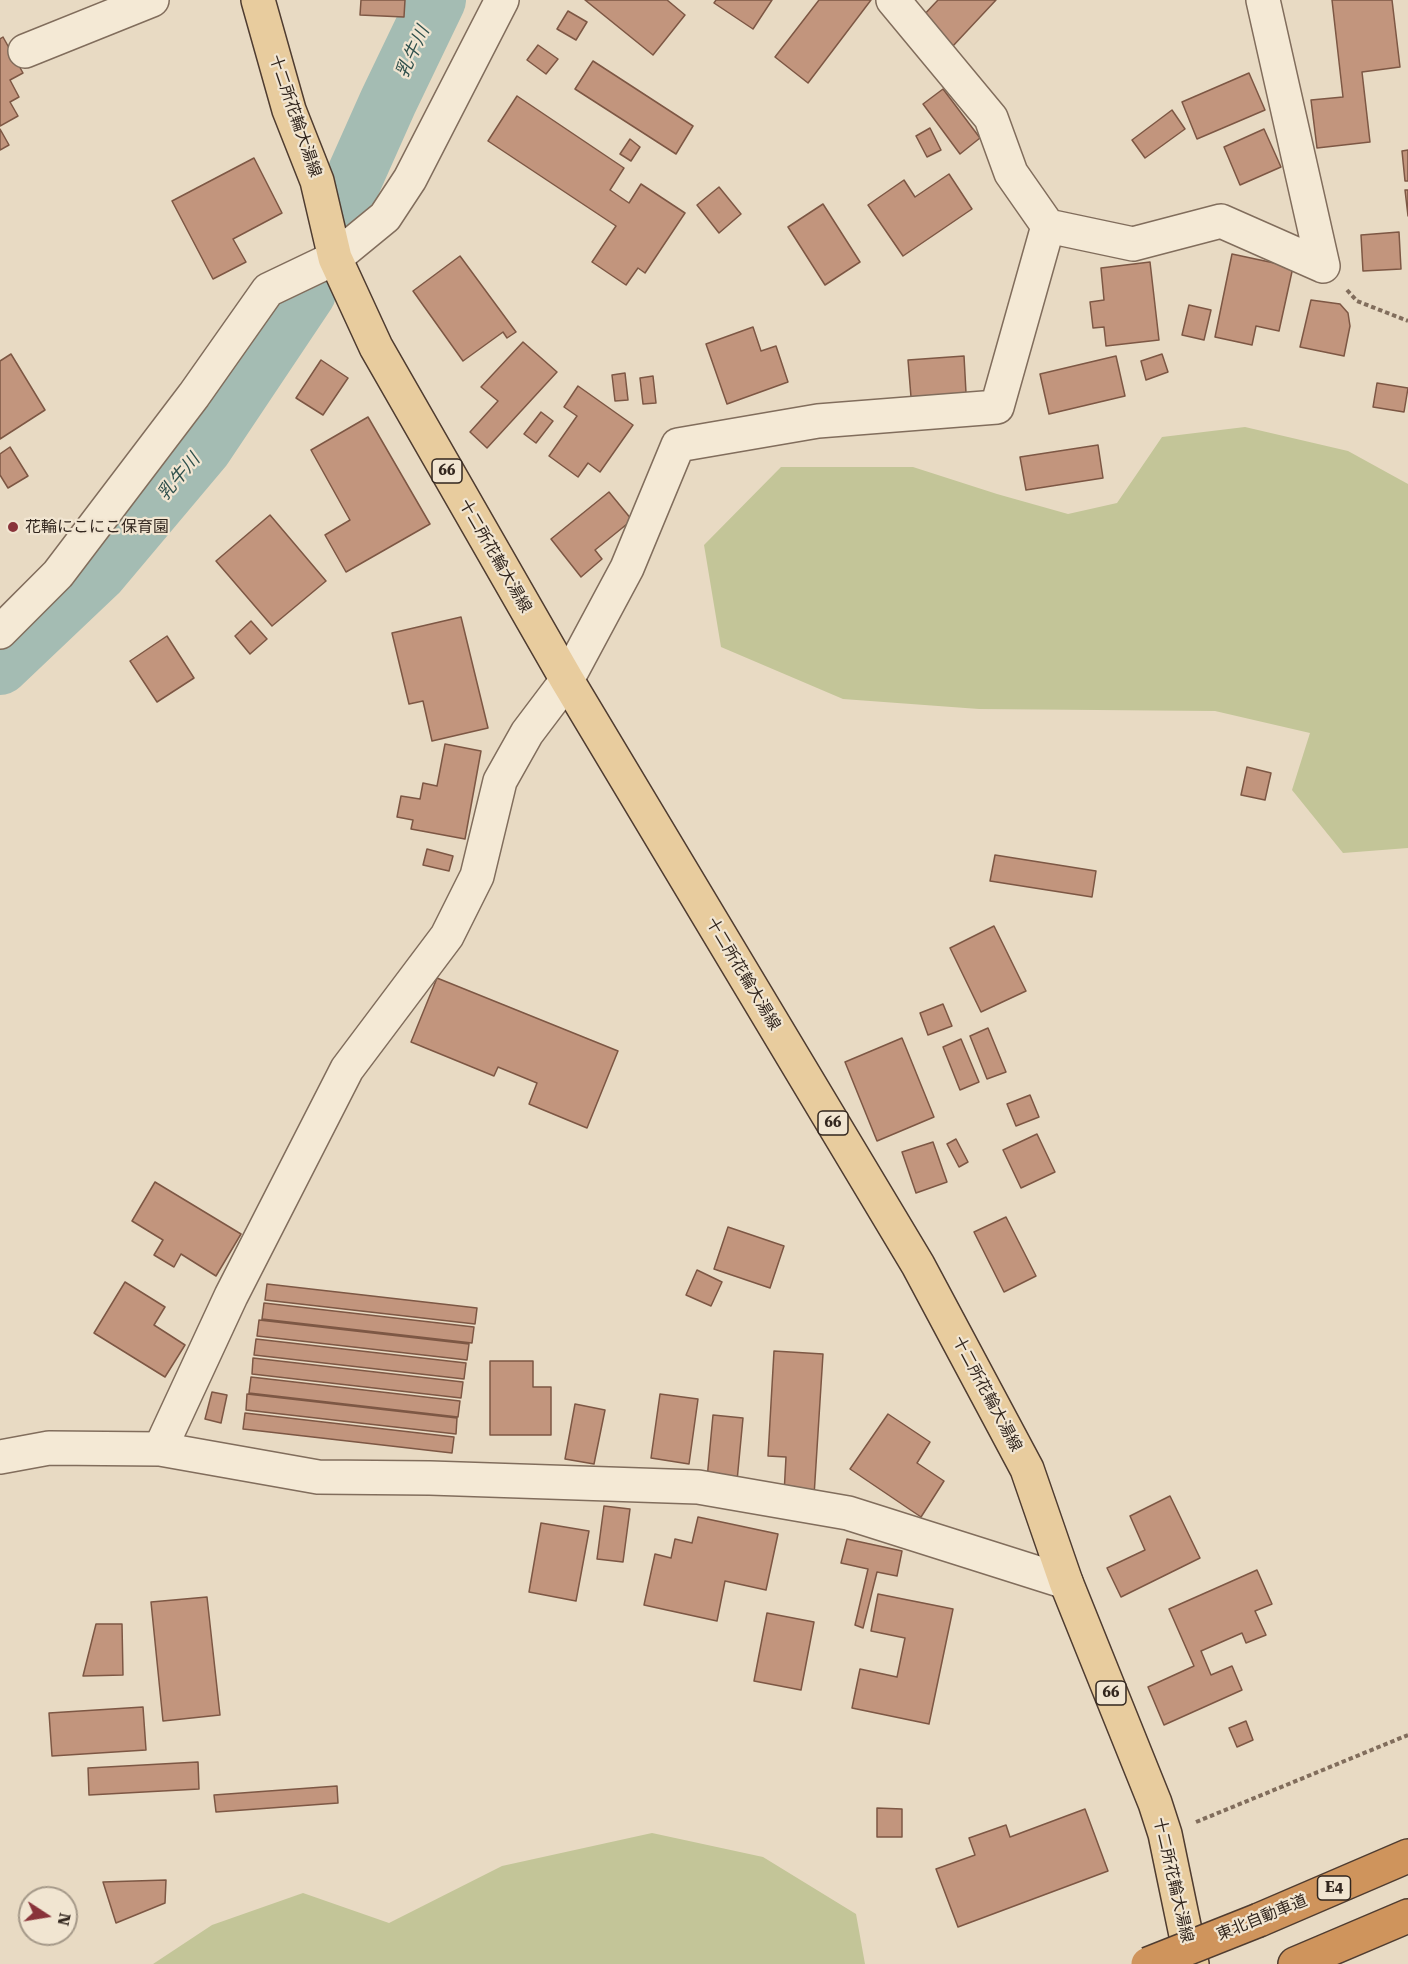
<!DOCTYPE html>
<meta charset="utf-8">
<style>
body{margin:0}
#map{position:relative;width:1408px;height:1964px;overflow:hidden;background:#e8dac3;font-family:"Roboto Serif",serif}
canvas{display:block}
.north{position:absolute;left:18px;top:1886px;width:60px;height:60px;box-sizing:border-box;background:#f1e5d1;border:2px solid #a59989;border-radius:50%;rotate:102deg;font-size:16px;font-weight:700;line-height:24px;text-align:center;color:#32261e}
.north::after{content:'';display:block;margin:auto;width:21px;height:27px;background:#89333a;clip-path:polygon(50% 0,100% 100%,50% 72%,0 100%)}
</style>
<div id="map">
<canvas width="1408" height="1964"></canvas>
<div class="north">N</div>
</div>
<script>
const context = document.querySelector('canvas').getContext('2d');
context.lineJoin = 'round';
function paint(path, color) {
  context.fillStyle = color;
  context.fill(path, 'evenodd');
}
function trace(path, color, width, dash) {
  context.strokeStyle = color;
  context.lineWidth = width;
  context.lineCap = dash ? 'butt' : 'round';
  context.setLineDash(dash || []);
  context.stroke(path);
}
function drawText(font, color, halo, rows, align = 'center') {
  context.font = font + ' "Roboto Serif","Noto Sans JP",serif';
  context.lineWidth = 4.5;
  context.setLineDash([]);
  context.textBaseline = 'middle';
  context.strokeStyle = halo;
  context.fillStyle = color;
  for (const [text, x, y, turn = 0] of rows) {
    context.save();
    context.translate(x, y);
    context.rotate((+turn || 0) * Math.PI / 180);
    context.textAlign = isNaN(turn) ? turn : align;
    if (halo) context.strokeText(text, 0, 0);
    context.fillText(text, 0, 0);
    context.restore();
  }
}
paint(new Path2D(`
 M1245 427 1348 451 1408 484V848L1343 853 1292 790 1310 733 1215 711 979 709 843 699 721 647 704 545 781 467H913L997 494 1068 514 1117 503 1162 437Z
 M652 1833 763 1857 856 1914 865 1964H153L212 1925 303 1893 389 1923 502 1866Z`), '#c3c598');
trace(new Path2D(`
 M343 203 388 102 437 0
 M0 666 98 573 204 447 307 293`), '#a4bcb3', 58);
const building = new Path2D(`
 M361 0H405L404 17 360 15Z
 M585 0H667L685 15 653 55Z
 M716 0H772L753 29 714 3Z
 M819 0H871L808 83 775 57Z
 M938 0H996L952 47 921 18Z
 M1332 0H1392L1400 67 1362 72 1370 142 1317 148 1311 100 1343 97Z
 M568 11 587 22 576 40 557 29Z
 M3 37 23 73 10 80 19 97 10 102 18 116 0 126V39Z
 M538 45 558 59 546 74 527 60Z
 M593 61 693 126 676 154 575 89Z
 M1249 73 1265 110 1197 139 1182 102Z
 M943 89 980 138 960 154 923 104Z
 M517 96 624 168 610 190 629 203 641 184 685 213 645 273 638 268 626 285 592 262 616 226 488 141Z
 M1172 110 1185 129 1145 158 1132 140Z
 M930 128 941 150 927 157 916 136Z
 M0 129 9 145 0 150Z
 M1264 129 1281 167 1240 185 1224 147Z
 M630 139 640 147 631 161 620 154Z
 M1408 150V181H1405L1402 151Z
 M254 158 282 213 233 239 246 262 213 279 172 201Z
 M949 174 972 209 903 256 868 205 904 180 915 197Z
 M719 187 741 214 719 233 697 205Z
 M1405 190H1408V216Z
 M823 204 860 262 825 285 788 227Z
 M1399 232 1401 269 1363 271 1361 235Z
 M1232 254 1293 267 1279 331 1256 326 1252 345 1215 337Z
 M460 256 516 332 507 338 503 332 463 361 413 291Z
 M1150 262 1159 340 1106 346 1104 327 1093 328 1090 302 1104 300 1101 268Z
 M1311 300 1340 304 1348 313 1350 326 1344 356 1300 347Z
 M1189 305 1211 310 1204 340 1182 335Z
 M753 327 761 351 776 346 788 382 727 404 706 344Z
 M523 342 557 372 487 448 470 432 498 401 481 387Z
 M11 354 45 410 0 439V361Z
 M1162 354 1168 372 1146 380 1141 361Z
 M964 356 966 393 911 397 908 360Z
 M1116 356 1125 396 1049 414 1040 374Z
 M321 360 348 378 323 415 296 398Z
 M625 373 628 400 615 401 612 375Z
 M653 376 656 403 643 404 640 378Z
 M1377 383 1408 388 1404 412 1373 407Z
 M578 386 633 425 600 472 588 463 578 477 549 456 577 416 564 407Z
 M541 412 553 421 536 443 524 434Z
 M368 417 430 524 346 572 325 535 350 520 311 450Z
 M1098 445 1103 478 1026 490 1020 457Z
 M10 447 28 476 8 488 0 475V454Z
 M609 492 632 520 595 550 602 559 581 577 551 539Z
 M270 515 326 581 272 626 216 561Z
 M461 617 488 728 432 741 423 701 409 704 392 633Z
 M251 621 267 639 250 654 235 636Z
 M167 636 194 678 157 702 130 661Z
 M445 744 481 751 465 839 411 829 413 820 397 817 401 796 420 799 423 783 437 786Z
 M1247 767 1271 773 1265 800 1241 795Z
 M427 849 453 856 449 871 423 865Z
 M995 855 1096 871 1092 897 990 881Z
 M994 926 1026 991 981 1012 950 948Z
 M437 978 618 1051 587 1128 529 1104 537 1083 498 1067 494 1076 411 1042Z
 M943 1004 952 1026 928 1035 920 1013Z
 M988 1028 1006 1072 987 1079 970 1036Z
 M902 1038 934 1117 877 1141 845 1062Z
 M961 1039 979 1082 960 1090 943 1047Z
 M1030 1095 1039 1117 1016 1126 1007 1104Z
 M1037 1134 1055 1172 1021 1188 1003 1150Z
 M956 1139 968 1162 959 1167 947 1144Z
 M933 1142 947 1182 916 1193 902 1152Z
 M155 1182 241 1234 216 1276 181 1254 174 1267 154 1255 163 1240 132 1221Z
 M1006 1217 1036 1276 1004 1292 974 1232Z
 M728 1227 784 1246 770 1288 714 1269Z
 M697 1270 722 1282 711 1306 686 1295Z
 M125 1282 165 1307 154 1325 185 1345 165 1377 94 1333Z
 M267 1284 477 1308 475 1324 265 1300Z
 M264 1303 474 1327 472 1343 262 1319Z
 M259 1320 469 1344 467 1360 257 1336Z
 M256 1339 466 1363 464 1379 254 1355Z
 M774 1351 823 1354 814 1496 784 1494 786 1457 768 1456Z
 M253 1358 463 1382 461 1398 252 1374Z
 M490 1361H533V1387H551V1435H490Z
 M251 1377 460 1401 458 1417 249 1393Z
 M212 1392 227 1395 221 1423 205 1419Z
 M247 1394 457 1418 456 1434 246 1410Z
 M660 1394 698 1399 689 1464 651 1458Z
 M575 1404 605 1410 594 1464 565 1459Z
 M245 1413 454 1437 452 1453 243 1429Z
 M888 1414 930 1442 917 1463 944 1481 921 1517 850 1469Z
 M713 1415 743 1418 737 1481 707 1479Z
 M1170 1496 1200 1558 1121 1597 1107 1568 1145 1550 1130 1516Z
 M604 1506 630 1509 623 1562 597 1559Z
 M698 1517 778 1534 766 1590 725 1581 717 1621 644 1605 655 1554 671 1558 675 1539 692 1543Z
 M541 1523 589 1531 576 1601 529 1592Z
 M847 1539 902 1551 897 1576 877 1572 863 1628 855 1625 868 1569 841 1563Z
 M1257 1570 1272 1604 1255 1611 1266 1635 1246 1643 1242 1633 1201 1651 1211 1675 1232 1666 1242 1690 1164 1725 1148 1687 1194 1666 1169 1609Z
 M878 1594 953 1609 929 1724 852 1708 860 1669 897 1677 905 1638 871 1631Z
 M207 1597 220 1715 163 1721 151 1602Z
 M767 1613 814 1622 801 1690 754 1681Z
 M96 1624H122L123 1675 83 1676Z
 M143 1707 146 1750 52 1756 49 1713Z
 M1246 1721 1253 1740 1237 1747 1229 1728Z
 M198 1762 199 1789 89 1795 88 1768Z
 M337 1786 338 1803 216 1812 214 1795Z
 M877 1808 902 1809V1837H877Z
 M1085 1809 1108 1871 958 1927 936 1869 975 1855 969 1838 1006 1825 1010 1837Z
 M166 1880 165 1903 116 1923 103 1882Z`);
paint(building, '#c2957d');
trace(building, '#7d5744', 1.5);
const minor = new Path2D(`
 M893 0 991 118 1011 173 1048 226 1133 244 1221 221 1323 266
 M1263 0 1323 266
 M25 51 152 0
 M0 632 58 574 194 395 268 290 335 258 385 217 410 179 502 0
 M160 1449 231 1296 347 1069 447 936 477 876 500 781 527 733 567 680 627 568 678 445 818 421 997 407 1048 226
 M0 1457 49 1448 160 1449 318 1477 430 1478 698 1487 848 1513 1066 1582`);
const major = new Path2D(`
 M258 0 289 110 317 181 335 258 376 347 567 680 918 1265 1027 1469 1066 1582 1155 1803 1165 1834 1192 1964`);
const highway = new Path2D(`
 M1259 1920 1408 1856
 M1295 1964 1408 1916`);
trace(minor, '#816d5c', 36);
trace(major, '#4f3c30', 36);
trace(highway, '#4f3c30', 36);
trace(new Path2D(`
 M1347 290 1357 301 1408 321
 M1196 1822 1408 1735`), '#816d5c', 4, [4.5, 3]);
trace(minor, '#f4e9d5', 33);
trace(major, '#e8cc9e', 33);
trace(highway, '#cf945c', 33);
const highwayBridge = new Path2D(`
 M1148 1964 1259 1920`);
trace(highwayBridge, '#4f3c30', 36, []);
trace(highwayBridge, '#cf945c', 33);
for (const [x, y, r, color] of [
 [13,527,6,"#89333a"]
]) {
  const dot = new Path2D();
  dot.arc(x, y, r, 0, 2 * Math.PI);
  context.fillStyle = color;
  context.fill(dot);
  trace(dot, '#f1e5d1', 2);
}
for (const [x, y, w] of [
 [447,471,30],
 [833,1123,30],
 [1111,1693,30],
 [1334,1888,33]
]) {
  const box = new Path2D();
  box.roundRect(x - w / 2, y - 12, w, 24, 4.5);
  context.fillStyle = '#f1e5d1';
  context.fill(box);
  trace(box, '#32261e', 1.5);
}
drawText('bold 15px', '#32261e', null, [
 ["66",447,471],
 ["66",833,1123],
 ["66",1111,1693],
 ["E4",1334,1888]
]);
drawText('16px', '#32261e', '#f1e5d1', [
 ["十二所花輪大湯線",295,116,71],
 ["十二所花輪大湯線",495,556,60],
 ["十二所花輪大湯線",743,974,59],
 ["十二所花輪大湯線",987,1394,62],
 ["十二所花輪大湯線",1173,1880,77],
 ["東北自動車道",1262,1918,-22]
]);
drawText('16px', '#32261e', '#f1e5d1', [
 ["花輪にこにこ保育園",25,527]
], 'left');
drawText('italic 18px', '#2f504c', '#f1e5d1', [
 ["乳牛川",413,52,-65],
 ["乳牛川",179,477,-50]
]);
</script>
